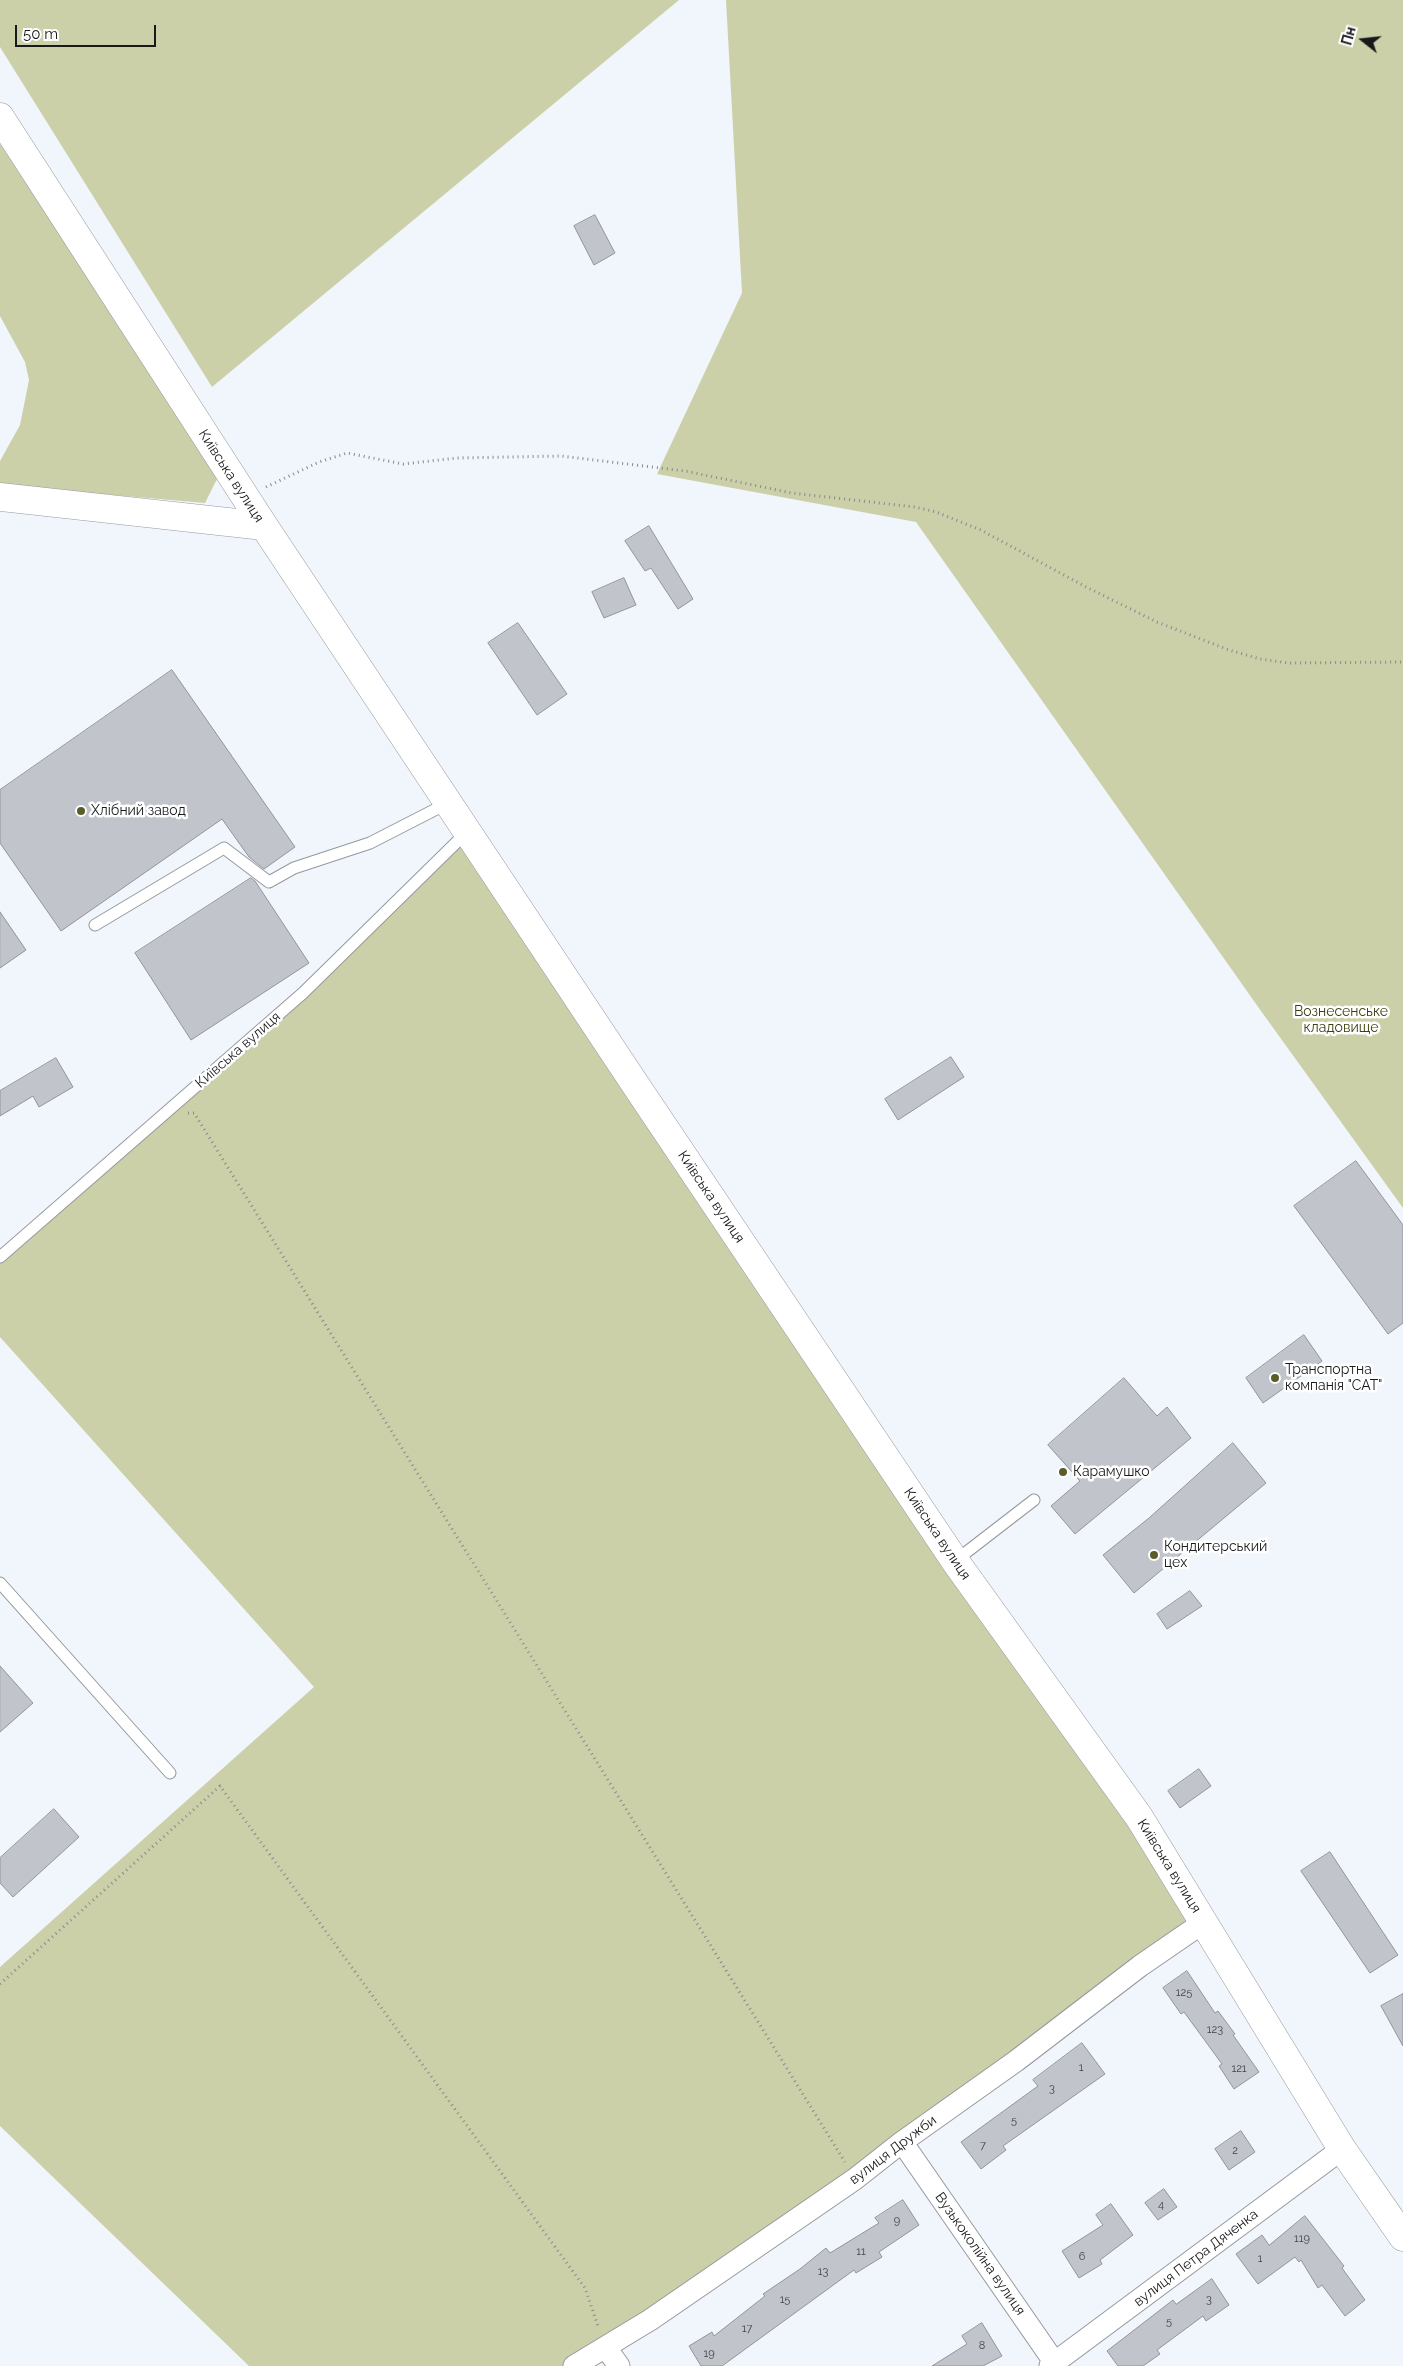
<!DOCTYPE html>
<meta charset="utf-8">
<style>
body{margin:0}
#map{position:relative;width:1403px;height:2366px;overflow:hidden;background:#f1f5fc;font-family:Raleway,sans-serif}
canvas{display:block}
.north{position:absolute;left:1338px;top:15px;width:50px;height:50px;-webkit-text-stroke:4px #fff;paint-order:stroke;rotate:286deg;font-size:14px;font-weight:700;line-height:20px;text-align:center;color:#18191b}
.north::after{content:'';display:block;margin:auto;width:18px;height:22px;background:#18191b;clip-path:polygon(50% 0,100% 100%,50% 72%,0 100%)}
.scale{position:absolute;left:15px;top:25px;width:141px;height:22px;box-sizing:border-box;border:2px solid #18191b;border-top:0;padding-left:6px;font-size:15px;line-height:18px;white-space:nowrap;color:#18191b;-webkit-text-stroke:4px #fff;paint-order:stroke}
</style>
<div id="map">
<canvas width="1403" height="2366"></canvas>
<div class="north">Пн</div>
<div class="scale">50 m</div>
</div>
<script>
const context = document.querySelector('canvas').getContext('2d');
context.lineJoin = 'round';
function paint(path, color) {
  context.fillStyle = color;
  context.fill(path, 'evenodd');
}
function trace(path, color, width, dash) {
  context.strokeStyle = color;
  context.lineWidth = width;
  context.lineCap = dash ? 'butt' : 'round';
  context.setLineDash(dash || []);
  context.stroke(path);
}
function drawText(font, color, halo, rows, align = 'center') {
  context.font = font + ' Raleway,sans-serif';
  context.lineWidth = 5;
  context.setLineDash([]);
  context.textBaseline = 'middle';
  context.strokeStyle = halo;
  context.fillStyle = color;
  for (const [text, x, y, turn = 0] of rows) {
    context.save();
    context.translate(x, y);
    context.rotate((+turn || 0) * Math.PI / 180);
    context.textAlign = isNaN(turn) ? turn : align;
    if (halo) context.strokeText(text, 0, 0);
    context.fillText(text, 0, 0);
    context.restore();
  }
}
paint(new Path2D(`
 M0 0H679L212 387 0 47Z
 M726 0H1403V1208L1261 1011 916 522 657 474 742 293Z
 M0 144 219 475 205 503 0 485V461L20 425 29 380 25 362 0 316Z
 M467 832 1204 1922 919 2117 650 2320 574 2366H249L0 2126V1967L314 1687 0 1337V1257L303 993Z`), '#ccd0a8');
const building = new Path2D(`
 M595 215 615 253 594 265 574 226Z
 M649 526 693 599 678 609 651 568 645 571 625 541Z
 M624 578 636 605 604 618 592 592Z
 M518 623 567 694 537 715 488 643Z
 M172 670 295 847 264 869 249 857 222 819 61 931 0 843V790Z
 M251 878 255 881 309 963 191 1040 135 953Z
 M0 912 26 950 0 968Z
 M951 1057 964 1077 898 1120 885 1099Z
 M56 1058 73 1087 39 1107 33 1096 0 1116V1091Z
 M1356 1161 1403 1225V1323L1388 1334 1294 1206Z
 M1304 1335 1322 1361 1263 1403 1246 1378Z
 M1124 1378 1157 1416 1167 1407 1191 1438 1075 1534 1051 1506 1080 1481 1048 1445Z
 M1233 1443 1266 1483 1134 1593 1103 1555 1149 1518Z
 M1190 1591 1202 1606 1167 1629 1157 1614Z
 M0 1666 33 1703 0 1732Z
 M1199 1769 1211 1786 1180 1808 1168 1791Z
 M54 1809 79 1837 13 1897 0 1883V1858Z
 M1330 1852 1398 1955 1370 1973 1301 1871Z
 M1187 1971 1215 2013 1218 2011 1235 2034 1233 2035 1259 2072 1234 2089 1219 2066 1222 2064 1184 2012 1181 2014 1163 1988Z
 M1403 1994V2046L1381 2006Z
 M1082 2043 1105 2074 1003 2146 1006 2150 981 2169 961 2142 1038 2086 1033 2080Z
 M1241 2131 1255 2152 1229 2170 1215 2149Z
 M1164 2189 1177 2207 1158 2220 1145 2203Z
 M903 2200 919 2225 879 2252 882 2257 856 2273 854 2270 722 2366H701L689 2346 712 2332 714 2336 765 2296 763 2294 800 2269 826 2248 830 2253 879 2223 875 2218Z
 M1111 2204 1133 2235 1100 2260 1102 2264 1079 2278 1062 2251 1103 2225 1096 2215Z
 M1305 2216 1344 2266 1342 2268 1365 2300 1345 2316 1322 2285 1318 2288 1301 2260 1299 2262 1295 2257 1258 2284 1236 2254 1262 2235 1269 2245Z
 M1212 2279 1229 2305 1206 2321 1203 2316 1157 2350 1160 2354 1143 2366H1118L1107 2351 1173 2300 1176 2304Z
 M982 2323 1002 2356 983 2366H932L967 2344 962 2336Z`);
paint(building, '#c1c4cb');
trace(building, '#91949b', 1);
const service = new Path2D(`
 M95 925 224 848 269 882 294 868 370 843 448 803
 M0 1257 303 993 467 832
 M955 1561 1034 1500
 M0 1583 170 1773`);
const minor = new Path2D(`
 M902 2142 1057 2366
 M606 2348 619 2366
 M574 2366 650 2320 855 2179 902 2142 1016 2061 1140 1966 1204 1922
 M1050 2366 1342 2149`);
const secondary = new Path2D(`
 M0 117 264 526 637 1087 955 1561 1139 1817 1342 2149 1403 2237
 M0 497 264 526`);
trace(service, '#95999f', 13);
trace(minor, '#95999f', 23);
trace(secondary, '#95999f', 29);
trace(new Path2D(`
 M266 487 319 462 347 453 403 464 457 458 561 456 685 471 792 493 915 507 936 512 981 530 1086 587 1157 622 1229 650 1260 659 1288 663 1403 662
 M188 1113H194L845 2162
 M0 1984 220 1786 585 2288 599 2329`), '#878a8e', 3, [1, 4]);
trace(service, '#fff', 11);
trace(minor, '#fff', 21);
trace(secondary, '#fff', 28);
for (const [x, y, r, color] of [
 [81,811,5,"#5a5d2a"],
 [1275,1378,5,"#5a5d2a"],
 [1063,1472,5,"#5a5d2a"],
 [1154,1555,5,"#5a5d2a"]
]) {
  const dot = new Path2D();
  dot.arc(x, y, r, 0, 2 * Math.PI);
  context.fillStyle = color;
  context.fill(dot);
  trace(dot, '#fff', 2);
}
drawText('11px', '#424447', null, [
 ["125",1184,1993],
 ["123",1215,2030],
 ["1",1081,2068],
 ["121",1239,2069],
 ["3",1052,2089],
 ["5",1014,2121],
 ["7",983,2146],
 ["2",1235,2151],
 ["4",1161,2205],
 ["9",897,2221],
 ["119",1302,2239],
 ["11",861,2252],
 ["6",1082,2257],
 ["1",1260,2259],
 ["13",823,2272],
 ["15",785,2300],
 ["3",1209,2300],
 ["5",1169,2322],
 ["17",747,2329],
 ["8",982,2346],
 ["19",709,2354]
]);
drawText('14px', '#18191b', '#fff', [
 ["Київська вулиця",231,476,57],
 ["Київська вулиця",238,1050,-41],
 ["Київська вулиця",711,1197,56],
 ["Київська вулиця",937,1534,56],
 ["Київська вулиця",1169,1866,58],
 ["вулиця Дружби",893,2150,-37],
 ["Вузькоколійна вулиця",980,2254,55],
 ["вулиця Петра Дяченка",1196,2258,-37]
]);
drawText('14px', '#18191b', '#fff', [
 ["Хлібний завод",91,811],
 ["Транспортна",1285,1370],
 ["компанія \"САТ\"",1285,1386],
 ["Карамушко",1073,1472],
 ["Кондитерський",1164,1547],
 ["цех",1164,1563]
], 'left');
drawText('14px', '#3c3f0f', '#fff', [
 ["Вознесенське",1341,1012],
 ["кладовище",1341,1028]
]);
</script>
